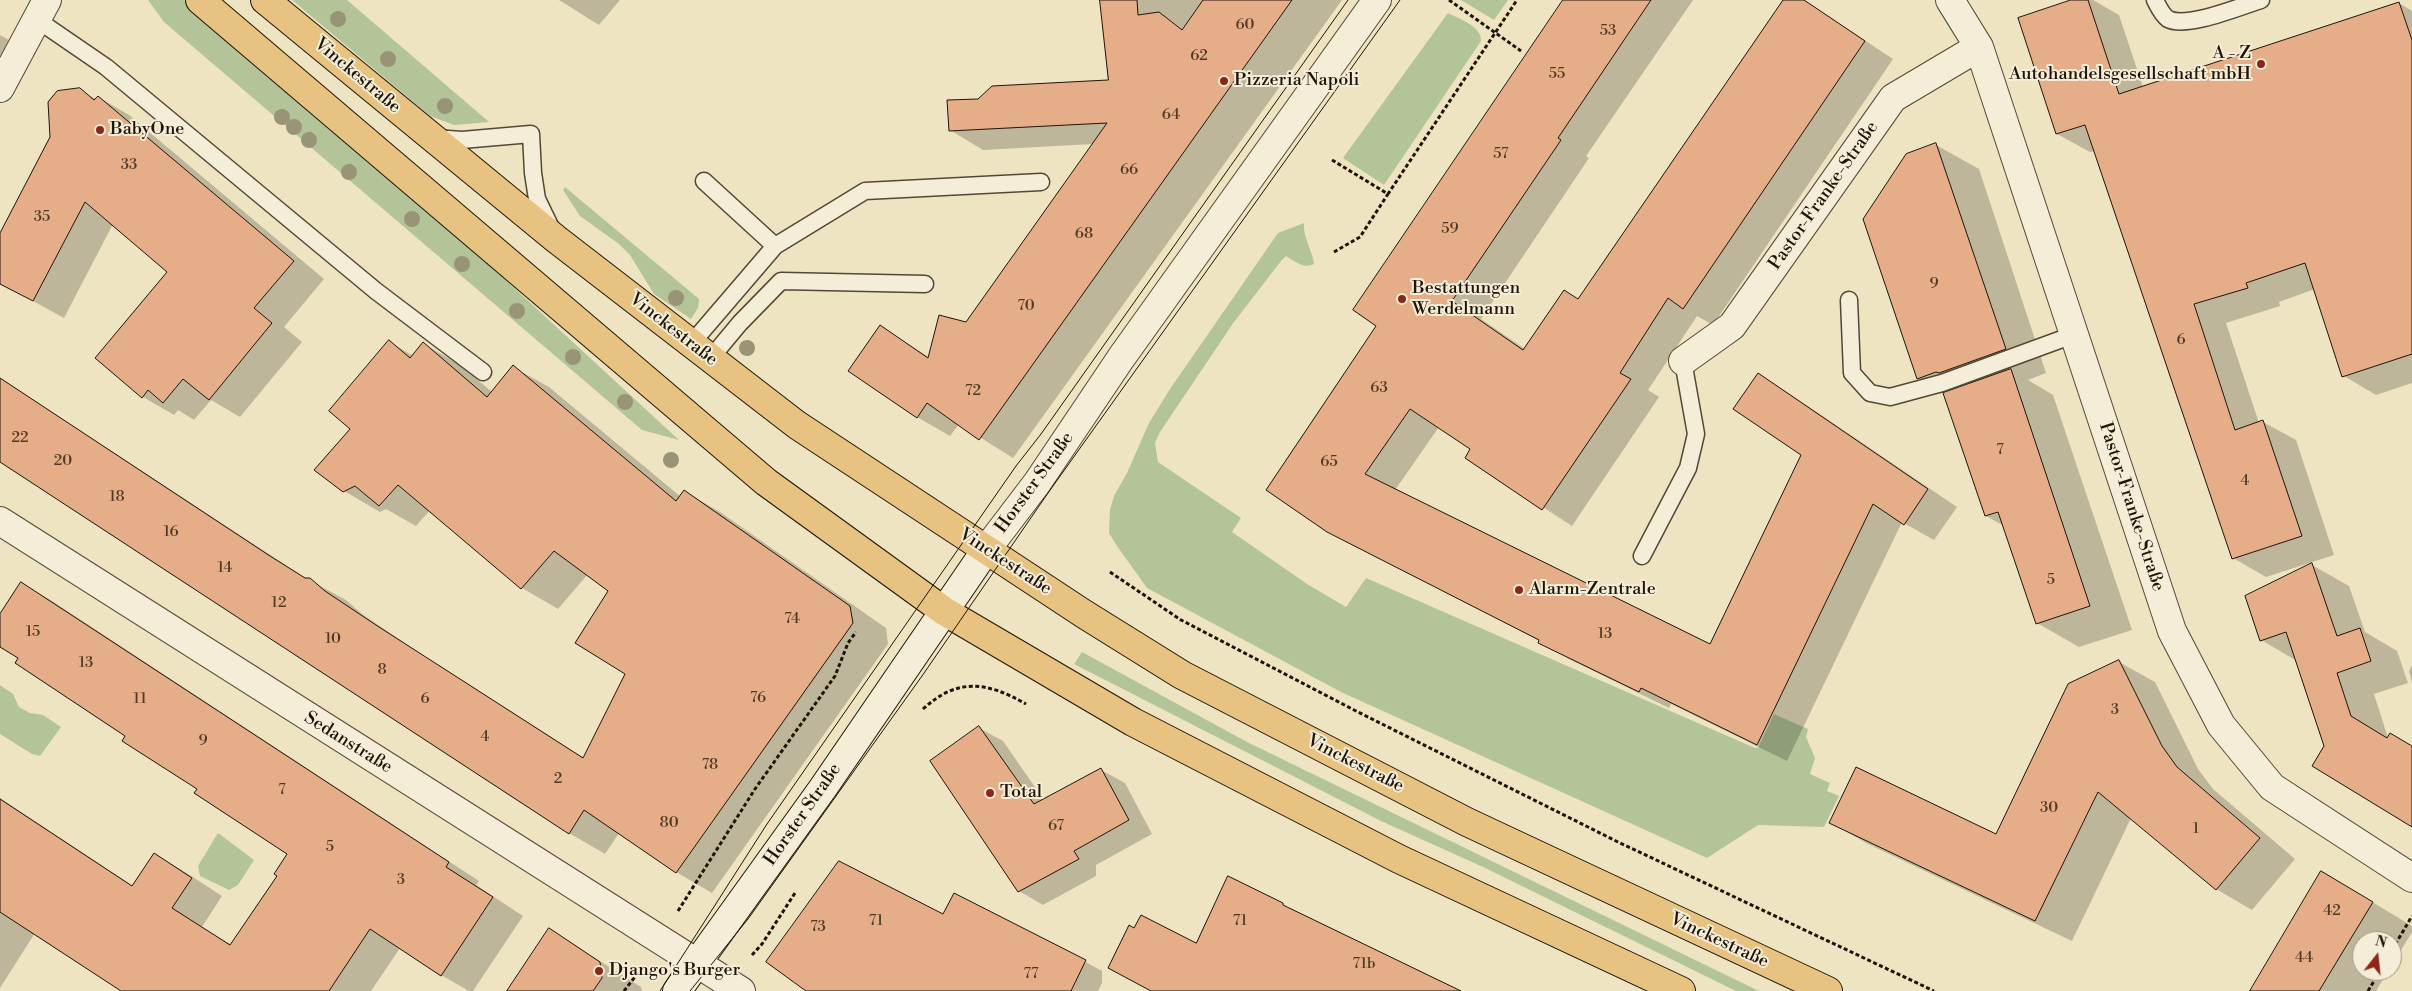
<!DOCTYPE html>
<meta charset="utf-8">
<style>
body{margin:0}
#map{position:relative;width:2412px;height:991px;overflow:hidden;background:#eee4c2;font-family:"Libre Bodoni",serif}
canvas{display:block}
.north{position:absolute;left:2352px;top:931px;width:50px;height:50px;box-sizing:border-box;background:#f4edd7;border:1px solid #9f9684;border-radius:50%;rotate:16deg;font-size:14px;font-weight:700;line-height:20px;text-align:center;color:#1f1407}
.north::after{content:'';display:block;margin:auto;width:18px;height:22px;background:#8f2418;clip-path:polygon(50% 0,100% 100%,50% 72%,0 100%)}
</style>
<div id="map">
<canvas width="2412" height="991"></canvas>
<div class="north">N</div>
</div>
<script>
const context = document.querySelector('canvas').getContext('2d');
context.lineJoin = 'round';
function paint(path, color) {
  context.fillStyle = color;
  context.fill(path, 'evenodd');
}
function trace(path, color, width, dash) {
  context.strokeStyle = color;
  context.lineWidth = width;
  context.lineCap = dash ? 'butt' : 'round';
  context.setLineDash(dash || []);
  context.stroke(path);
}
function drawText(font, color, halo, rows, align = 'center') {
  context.font = font + ' "Libre Bodoni",serif';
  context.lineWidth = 4;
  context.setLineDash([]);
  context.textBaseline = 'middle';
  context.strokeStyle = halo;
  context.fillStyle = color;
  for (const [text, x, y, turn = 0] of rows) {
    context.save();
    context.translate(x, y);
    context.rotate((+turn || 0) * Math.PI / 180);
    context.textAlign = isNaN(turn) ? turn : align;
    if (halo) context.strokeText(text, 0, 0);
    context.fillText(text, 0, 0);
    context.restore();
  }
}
paint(new Path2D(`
 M148 0H184L354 144 447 226 679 440 642 430 164 22Z
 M292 0H347L489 122 454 125 430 116Z
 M1461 0H1508L1494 20Z
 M1448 13C1459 19 1482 26 1481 41L1384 185 1343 158Z
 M565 187 699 299 698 308 691 319 654 294 630 255 619 244 580 216 563 190Z
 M1304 223C1303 238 1312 249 1314 264 1303 269 1296 262 1286 256L1281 261 1234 322 1160 432 1155 443 1158 462 1241 518 1232 532 1307 584 1346 607 1366 578 1755 748H1758L1774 714 1808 729 1806 737 1815 758 1810 774 1830 783 1827 791 1839 796 1824 827 1758 825 1707 858 1341 692 1147 588 1117 546 1109 533 1110 510 1114 496 1127 473 1149 423 1170 389 1278 233Z
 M1082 652 1247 742 1759 991H1736L1483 867 1381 821 1074 664Z
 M0 685 13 694 19 707 30 713 43 715 61 727 40 756 32 754 0 734Z
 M218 833 254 860 238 885 229 890 200 876 198 866Z`), '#b3c598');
paint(new Path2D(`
 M559 0H620L599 25Z
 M1101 0H1342L1013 458 959 424 950 436 917 417 881 327 929 357 967 323 1093 144 983 150 950 130 979 100 1109 82Z
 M1564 0H1693L1586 156 1589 158 1481 319 1525 349 1579 300 1785 0H1804L1893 59 1713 325 1697 316 1648 390 1659 397 1572 526 1466 457 1472 449 1439 427 1395 490 1711 646 1803 455 1758 375 1787 392 1957 507 1934 540 1902 522 1787 761 1671 704 1669 708 1569 659 1540 641 1326 530 1378 326Z
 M2075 0H2093L2119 15 2143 87 2399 3 2412 11V383L2376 395 2344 376 2315 289 2279 302 2280 306 2226 323 2259 423 2263 422 2296 440 2334 555 2266 577 2233 558 2095 151 2090 152 2057 134Z
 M0 35 9 40 0 57Z
 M79 90 96 99 98 97 129 115 324 279 284 327 302 342 240 417 211 400 194 420 178 410 174 415 143 397 97 358 169 272 113 224 64 318 0 283V236Z
 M1936 145 1979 169 2046 373 2028 380 2053 395 2132 630 2079 647 2037 623 2004 526 1986 516 1944 393 1918 378Z
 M390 342 413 356 424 344 460 365 492 392 513 367 549 387 681 497 684 491 720 512 886 628 888 644 712 893 676 872 619 833 605 854 569 833 0 461V378L307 579 346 600 362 614 415 650 584 758 627 673 610 590 588 574 558 609 522 588 430 510 416 526 386 509 380 512 344 491 351 429Z
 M2312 565 2349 586 2365 632 2397 651 2408 683 2374 694 2388 738 2412 747V826L2325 746 2297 661 2261 640Z
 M21 583 52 601 479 881 476 885 523 916 473 991H469L441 975 400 948 371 991H123L35 933 0 988V798L133 886 155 854 185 872 222 896 202 927 232 945 279 876 289 854 0 645V616Z
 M2119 662 2155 682 2198 769 2213 789 2295 859 2252 910 2216 889 2131 818 2072 941 1866 843 1830 822 1996 836Z
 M2412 665V683L2409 671Z
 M979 728 1003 741 1044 800 1101 770 1125 783 1152 834 1096 865V876L1043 905 1019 891Z
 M2364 897 2412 926V932L2392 965V941H2362V971H2388L2376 991H2251Z
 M944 916 1080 959 1102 971V983L1098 991H809Z
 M549 929 641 987 642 991H509Z`), '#0003');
const building = new Path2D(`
 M1100 0H1137L1138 15 1159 12 1182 30 1203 0H1292L979 440 927 403 917 418 848 371 880 325 928 358 939 315 966 322 1107 123 949 131 947 100 978 99 992 86 1108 80Z
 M1563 0H1651L1558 138 1561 140 1452 301 1523 350 1564 290 1578 299 1783 0H1804L1865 41 1683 309 1668 298 1620 373 1631 379 1542 510 1465 458 1470 449 1410 409 1365 474 1710 644 1801 455 1733 409 1758 373 1928 489 1904 525 1873 504 1757 745 1641 688 1639 692 1538 643 1539 640 1327 532 1266 490 1376 326 1353 310Z
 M2071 0H2088L2119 94 2399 2 2412 40V354L2342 377 2305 263 2246 283 2248 288 2194 304 2235 430 2263 420 2302 536 2232 559 2085 125 2056 134 2018 18Z
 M80 88 94 100 98 96 294 261 254 308 272 323 209 400 183 379 163 403 148 390 142 398 95 358 167 272 85 202 33 301 0 284V233L50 137 48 102 57 91Z
 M1936 143 2006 349 1939 373 1936 372 1917 379 1863 219 1906 154Z
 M389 340 410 358 423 342 487 397 513 365 676 501 684 490 850 606 853 623 676 873 584 810 569 834 0 462V378L270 556 305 578H310L325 591 379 627 583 758 625 674 575 643 608 591 554 551 521 589 398 485 379 506 355 486 343 492 314 470 350 429 329 411Z
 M2011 369 2090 606 2036 624 1998 512 1985 516 1943 393Z
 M2312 563 2337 636 2360 628 2371 661 2337 673 2351 716 2387 738 2390 733 2412 746V827L2312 766 2324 746 2286 632 2260 641 2245 596Z
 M21 582 449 862 446 867 493 897 441 976 370 929 329 991H121L0 912V799L132 886 154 853 192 878 172 908 230 945 277 876 274 874 287 854 194 793 197 789 122 741 125 736 15 663 18 658 0 647V614Z
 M2119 660 2162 746 2177 767 2260 838 2216 890 2098 792 2035 921 1829 823 1856 767 1996 834 2068 684Z
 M979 726 1034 804 1101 768 1129 820 1074 851 1079 859 1018 892 930 761Z
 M839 861 943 914 954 893 1086 960 1071 991H806L766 962Z
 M2321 871 2373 902 2319 991H2250Z
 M1228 876 1283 903V905L1461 991H1151L1108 968 1129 925 1134 928 1141 915 1196 943Z
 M549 928 600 962 602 978 593 991H507Z`);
paint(building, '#e5ad88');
trace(building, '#1f1407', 1);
const service = new Path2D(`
 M2155 0C2158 6 2162 15 2168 19 2187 29 2241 6 2261 0
 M36 19 106 67 376 291 483 372
 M434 138 462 140 531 134 533 173 537 199 551 228
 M775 246 865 191 1041 182
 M1849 300 1852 373 1870 393 1890 397 1942 383 2073 335
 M691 344 775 246 704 181
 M710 359 740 323 781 281 925 284
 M1642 556 1688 468 1696 434 1683 361`);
const minor = new Path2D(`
 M1950 0 1979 47 2172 631 2221 725 2272 787 2412 878
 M0 88 47 0
 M1683 361 1732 326 1893 98 1979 47
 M0 521 741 991`);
const tertiary = new Path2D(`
 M986 550 1037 483 1121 358 1377 0`);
const secondary = new Path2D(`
 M677 991 823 788 986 550`);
const primary = new Path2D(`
 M200 0 766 482 944 611 1133 722 1399 859 1681 991
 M265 0 556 239 797 425 1084 614 1182 675 1467 822 1828 991`);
trace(service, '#534836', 19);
trace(minor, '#534836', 30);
trace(tertiary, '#534836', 30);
trace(secondary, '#1f1407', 30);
trace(primary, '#1f1407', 30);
trace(new Path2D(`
 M1449 0 1521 51
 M1332 160 1388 194 1517 0
 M1334 252 1360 237 1388 194
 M1110 572 1181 620 1354 710 1618 842 1934 991
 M923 709C958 677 987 682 1026 704
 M678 911 755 789 835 676 848 643 856 632
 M2392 950 2412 916
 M752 955 762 944 795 893
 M624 991 641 969
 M2368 991 2380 971`), '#1f1407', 3, [4, 2.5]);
trace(service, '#f4edd7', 16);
trace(minor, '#f4edd7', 28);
trace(tertiary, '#f4edd7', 28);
trace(secondary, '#f4edd7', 28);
trace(primary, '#e7c281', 28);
trace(new Path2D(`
 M660 991 767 824 1016 466 1041 434 1348 0
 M690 991 748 919 922 676 1048 493 1400 0`), '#1f1407', 1);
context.fillStyle = '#999477';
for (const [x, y] of [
 [338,19],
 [388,59],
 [445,106],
 [282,117],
 [294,127],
 [309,140],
 [349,172],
 [412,219],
 [462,264],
 [676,298],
 [517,311],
 [747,348],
 [573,357],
 [625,402],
 [671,460]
]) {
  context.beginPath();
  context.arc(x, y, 8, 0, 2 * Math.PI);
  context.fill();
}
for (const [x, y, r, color] of [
 [2261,64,5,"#8f2418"],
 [1224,81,5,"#8f2418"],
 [100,130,5,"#8f2418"],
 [1402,299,5,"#8f2418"],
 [1519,590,5,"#8f2418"],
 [990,793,5,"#8f2418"],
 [599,971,5,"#8f2418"]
]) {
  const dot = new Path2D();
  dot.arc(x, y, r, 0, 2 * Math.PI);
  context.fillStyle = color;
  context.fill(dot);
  trace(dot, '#f4edd7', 2);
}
drawText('15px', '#503a27', null, [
 ["60",1245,25],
 ["53",1608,31],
 ["62",1199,56],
 ["55",1557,74],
 ["64",1171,115],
 ["57",1501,154],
 ["33",129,165],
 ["66",1129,170],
 ["35",42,217],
 ["59",1450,229],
 ["68",1084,234],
 ["9",1934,284],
 ["70",1026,306],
 ["6",2181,340],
 ["63",1379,388],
 ["72",973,391],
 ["22",20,438],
 ["7",2000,450],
 ["20",63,461],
 ["65",1329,462],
 ["4",2245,481],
 ["18",117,497],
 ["16",171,532],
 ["14",225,568],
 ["5",2051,580],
 ["12",279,603],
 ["74",792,619],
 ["15",33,632],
 ["13",1605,634],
 ["10",333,639],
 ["13",86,663],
 ["8",382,670],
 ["76",758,698],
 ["11",140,699],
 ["6",425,699],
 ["3",2115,710],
 ["4",485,737],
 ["9",203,741],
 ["78",710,765],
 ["2",558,779],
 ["7",282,790],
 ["30",2049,808],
 ["80",669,823],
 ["67",1056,826],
 ["1",2196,829],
 ["5",330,847],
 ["3",401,880],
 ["42",2332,911],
 ["71",876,921],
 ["71",1240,921],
 ["73",818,927],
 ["44",2304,958],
 ["71b",1364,964],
 ["77",1031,974]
]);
drawText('18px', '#1f1407', '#f4edd7', [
 ["A - Z",2251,54,"right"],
 ["Autohandelsgesellschaft mbH",2251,75,"right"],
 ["Pizzeria Napoli",1234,81],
 ["BabyOne",110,130],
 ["Bestattungen",1412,289],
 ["Werdelmann",1412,310],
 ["Alarm-Zentrale",1529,590],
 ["Total",1000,793],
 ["Django's Burger",609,971]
], 'left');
drawText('18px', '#1f1407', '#f4edd7', [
 ["Vinckestraße",357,76,40],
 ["Pastor-Franke-Straße",1824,196,-55],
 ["Vinckestraße",673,330,38],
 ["Horster Straße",1035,483,-54],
 ["Pastor-Franke-Straße",2131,507,72],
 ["Vinckestraße",1005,562,33],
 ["Sedanstraße",348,743,32],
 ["Vinckestraße",1355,764,27],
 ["Horster Straße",803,815,-55],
 ["Vinckestraße",1719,941,25]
]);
</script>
